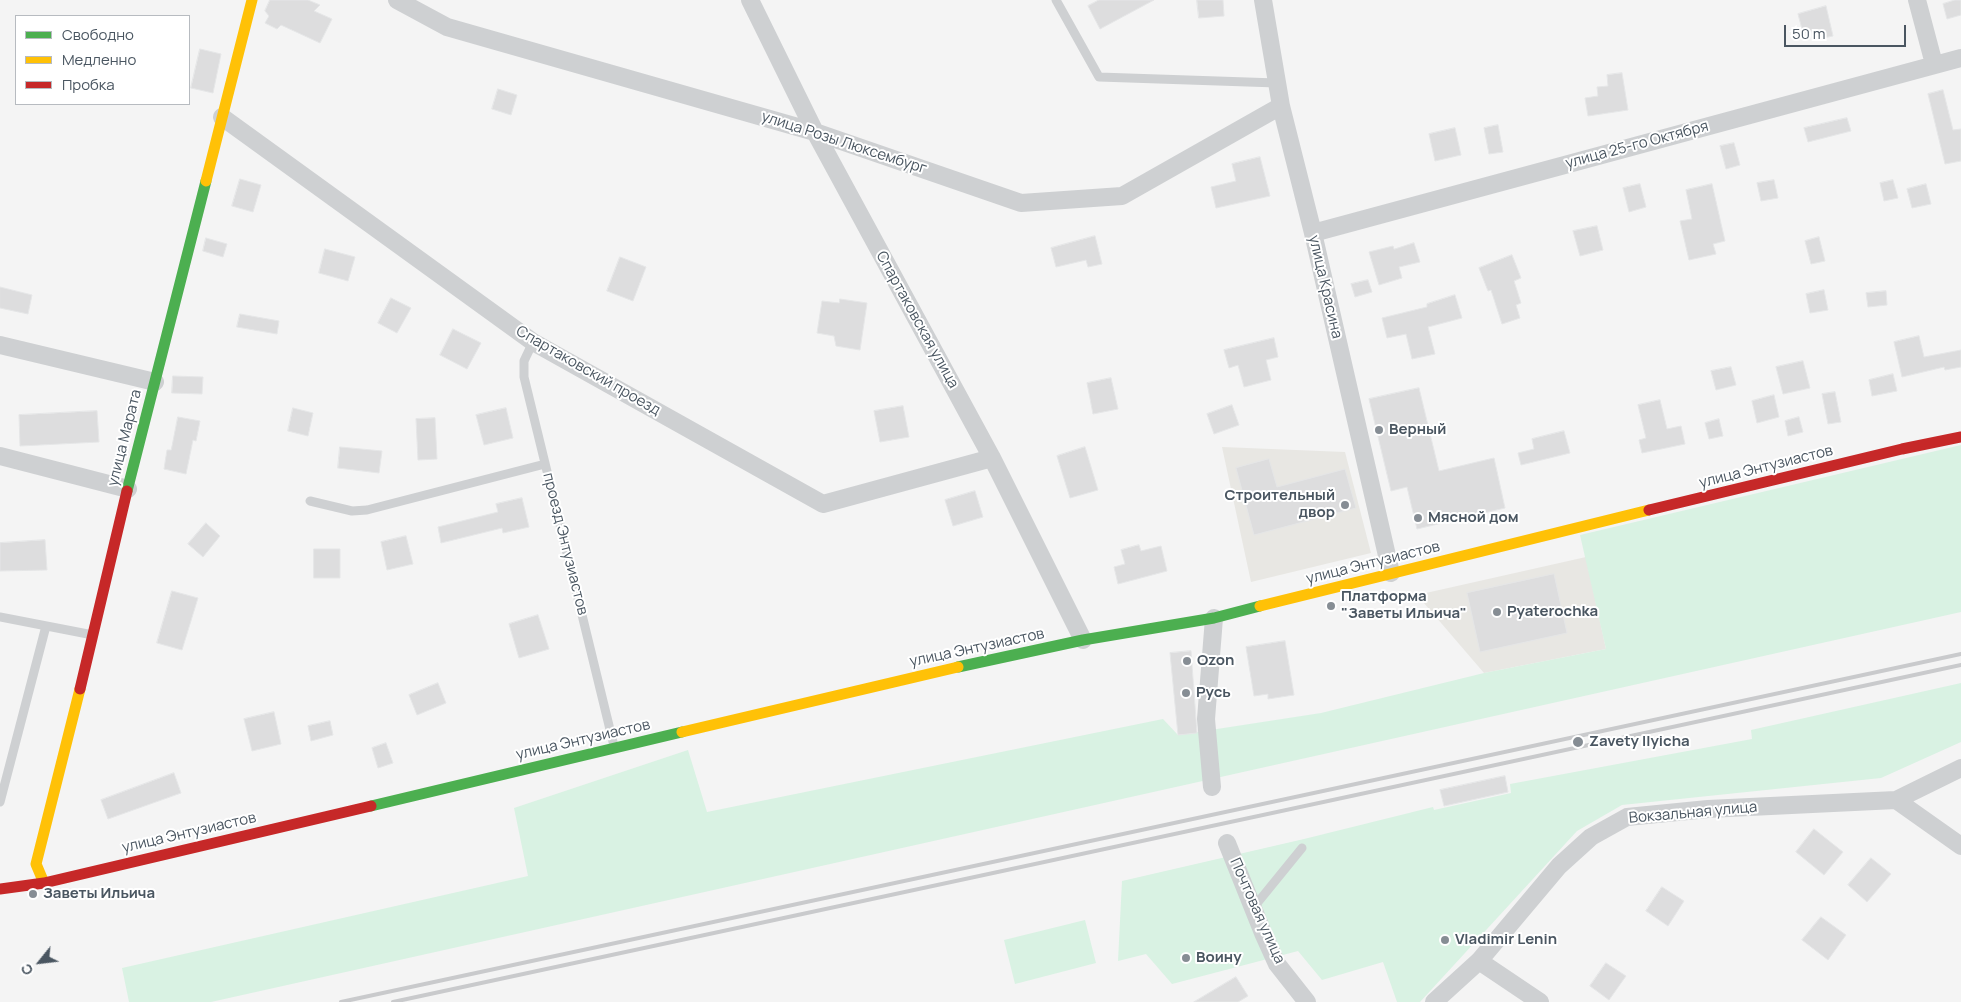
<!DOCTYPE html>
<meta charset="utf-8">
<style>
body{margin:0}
#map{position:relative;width:1961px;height:1002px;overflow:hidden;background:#f4f4f4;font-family:Manrope,sans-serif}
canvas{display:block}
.legend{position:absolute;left:15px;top:15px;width:175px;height:90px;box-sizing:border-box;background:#fff;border:1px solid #b7bbc0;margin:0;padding:6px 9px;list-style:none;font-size:15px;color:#4a5661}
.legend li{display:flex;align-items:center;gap:10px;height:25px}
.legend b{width:25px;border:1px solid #b7bbc0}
.north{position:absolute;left:15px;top:937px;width:50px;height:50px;-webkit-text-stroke:4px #fff;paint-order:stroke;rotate:241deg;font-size:14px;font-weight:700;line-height:20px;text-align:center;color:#4a5661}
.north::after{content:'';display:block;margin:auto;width:18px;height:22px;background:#4a5661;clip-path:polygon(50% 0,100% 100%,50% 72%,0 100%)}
.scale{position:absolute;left:1784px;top:25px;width:122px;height:22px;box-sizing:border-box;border:2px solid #4a5661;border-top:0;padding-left:6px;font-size:15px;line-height:18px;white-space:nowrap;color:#4a5661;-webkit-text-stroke:4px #fff;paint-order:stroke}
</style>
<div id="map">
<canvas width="1961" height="1002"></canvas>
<ul class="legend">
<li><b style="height:6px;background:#4caf50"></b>Свободно</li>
<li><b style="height:6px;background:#ffc107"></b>Медленно</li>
<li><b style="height:6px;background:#c62828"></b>Пробка</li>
</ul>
<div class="north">С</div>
<div class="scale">50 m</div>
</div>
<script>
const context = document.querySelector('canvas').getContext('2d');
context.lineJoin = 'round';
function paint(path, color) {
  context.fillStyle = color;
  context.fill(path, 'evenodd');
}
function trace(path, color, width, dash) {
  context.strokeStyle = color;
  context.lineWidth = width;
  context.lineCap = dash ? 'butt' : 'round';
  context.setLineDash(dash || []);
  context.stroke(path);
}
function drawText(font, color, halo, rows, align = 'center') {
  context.font = font + ' Manrope,sans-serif';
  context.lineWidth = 4;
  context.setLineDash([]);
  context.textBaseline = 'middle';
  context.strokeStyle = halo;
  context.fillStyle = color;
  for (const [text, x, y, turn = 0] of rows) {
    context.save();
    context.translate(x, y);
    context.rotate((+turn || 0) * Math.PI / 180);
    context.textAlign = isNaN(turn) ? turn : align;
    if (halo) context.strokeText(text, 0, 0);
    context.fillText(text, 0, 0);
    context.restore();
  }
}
paint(new Path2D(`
 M1222 447 1345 452 1371 553 1251 582Z
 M1586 557 1606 649 1484 673 1417 595Z`), '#e8e7e3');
paint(new Path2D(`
 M1961 445V612L211 1002H129L122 968 528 876 514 808 688 750 707 812 1163 719 1178 735 1321 713 1484 673 1606 649 1580 535Z
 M1961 683V742L1881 778 1622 805 1577 831 1420 1002H1397L1383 962 1322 980 1298 951 1172 984 1146 954 1118 961 1122 881 1304 839 1433 807 1434 810 1511 793 1510 784 1752 739 1751 730Z
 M1085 920 1096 963 1015 984 1004 940Z`), '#d9f2e3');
const building = new Path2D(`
 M270 0H308L320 5 314 11 332 19 320 43 281 25 277 29 265 23 269 16 265 11Z
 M1099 0H1154L1100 29 1088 6Z
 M1197 0H1223L1224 16 1199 18Z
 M1955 0H1961V15L1947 19 1943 4Z
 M1826 6 1833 36 1814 40 1812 31 1803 33 1798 14Z
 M200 49 221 54 213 93 191 88Z
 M1622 73 1628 110 1588 116 1585 98 1598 96 1597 87 1608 86 1607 75Z
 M498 89 517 95 511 115 492 109Z
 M1943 90 1953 130 1961 129V161L1945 164 1928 94Z
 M1847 118 1851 131 1808 142 1804 128Z
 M1498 125 1503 152 1489 154 1484 128Z
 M1455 128 1461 155 1435 161 1429 134Z
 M1734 143 1740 165 1726 169 1720 146Z
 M1260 157 1270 196 1216 208 1211 187 1236 181 1232 164Z
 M240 179 261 185 253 212 232 206Z
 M1774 180 1778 198 1761 201 1757 183Z
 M1893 180 1898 198 1884 201 1880 183Z
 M1640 184 1646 207 1629 212 1623 188Z
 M1712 184 1725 241 1713 244 1716 254 1689 260 1680 221 1692 219 1686 190Z
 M1926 184 1931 204 1912 208 1907 189Z
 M1597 226 1603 250 1580 256 1573 231Z
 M1095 236 1102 264 1088 267 1086 260 1056 267 1051 248Z
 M1819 237 1825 261 1811 264 1805 241Z
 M206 238 227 244 223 257 203 251Z
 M1414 243 1420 262 1399 267 1402 278 1379 285 1369 252 1393 246 1394 249Z
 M325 249 355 257 348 281 319 273Z
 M1512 255 1521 278 1514 281 1521 303 1516 305 1520 318 1502 324 1491 290 1488 291 1479 268Z
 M620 257 646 267 633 301 607 291Z
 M1368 280 1372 292 1355 297 1351 284Z
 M0 287 32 295 28 314 0 308Z
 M1824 290 1828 310 1810 313 1806 294Z
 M1886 291 1887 305 1868 307 1866 293Z
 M1455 295 1462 318 1428 327 1435 354 1412 359 1406 334 1387 338 1382 318 1427 307V304Z
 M391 298 411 308 397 333 378 323Z
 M840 299 867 303 860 350 836 346 834 336 817 333 822 301 839 303Z
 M240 314 279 321 277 334 237 327Z
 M453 329 481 343 467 369 440 355Z
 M1919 336 1924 357 1961 350V367L1945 370 1944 367 1902 377 1894 342Z
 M1274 338 1278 357 1266 360 1271 380 1244 387 1238 365 1229 368 1224 350Z
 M1803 361 1810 388 1783 394 1776 367Z
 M1731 367 1736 385 1716 390 1711 371Z
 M1893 374 1897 391 1872 396 1869 380Z
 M173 376 203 377 202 394 172 393Z
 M1111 378 1118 409 1093 414 1087 383Z
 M1419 388 1439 471 1494 458 1505 508 1417 529 1407 487 1391 491 1369 399Z
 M1835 392 1841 422 1828 424 1822 394Z
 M1774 395 1779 417 1757 423 1752 401Z
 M1660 400 1667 429 1681 426 1685 444 1642 453 1639 440 1646 438 1638 405Z
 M1232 405 1239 425 1214 434 1207 414Z
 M903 406 909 437 880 442 874 411Z
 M293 408 313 413 308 436 288 431Z
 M506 408 513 438 484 445 476 415Z
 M97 411 99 442 20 446 19 415Z
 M178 417 200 421 196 441 193 440 186 474 164 469 167 450H171Z
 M1799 417 1803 432 1788 436 1785 421Z
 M435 418 437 459 418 460 416 419Z
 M1719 419 1723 436 1709 439 1705 423Z
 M1564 431 1570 453 1521 465 1518 453 1534 449 1532 439Z
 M340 447 382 451 379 473 338 468Z
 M1085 447 1098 490 1070 498 1057 456Z
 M1269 459 1277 487 1345 469 1356 508 1254 535 1236 468Z
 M975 491 983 517 953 526 945 500Z
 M522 498 529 527 503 533 502 528 441 543 438 527 498 512 496 504Z
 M206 523 220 536 203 557 188 544Z
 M406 536 413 564 387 570 381 542Z
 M45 540 47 570 0 571V543Z
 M1139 545 1141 551 1161 546 1167 571 1118 584 1114 567 1125 564 1121 550Z
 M314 549H340V578H314Z
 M1554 574 1567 633 1480 652 1467 593Z
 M172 591 198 598 182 650 157 643Z
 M538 615 549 649 519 658 509 624Z
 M1285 641 1294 695 1268 699V694L1254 696 1246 647Z
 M1191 651 1197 733 1178 735 1170 653Z
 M438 683 446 703 417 715 409 695Z
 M274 712 281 744 252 751 244 719Z
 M330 721 333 735 311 741 308 726Z
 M386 743 393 763 378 768 372 748Z
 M174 773 181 793 108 819 101 800Z
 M1505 776 1508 792 1444 806 1440 790Z
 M1814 829 1843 852 1824 875 1796 852Z
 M1871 858 1891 874 1867 902 1848 885Z
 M1662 887 1684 901 1668 926 1646 911Z
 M1821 917 1846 935 1828 960 1802 940Z
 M1606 963 1626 976 1609 1000 1590 986Z
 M1236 977 1248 996 1238 1002H1194Z`);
paint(building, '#ddddde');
trace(building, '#e5e6e7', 1);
trace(new Path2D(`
 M1056 0 1099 77 1277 83
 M533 342 524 361V377L614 746
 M310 501 352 511 367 510 545 464
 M0 617 93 635
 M0 802 46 626
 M1254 907 1302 848`), '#ced0d2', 9);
trace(new Path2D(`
 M397 0 447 27 815 132 1021 203 1122 196 1281 106
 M750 0 815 132 992 458 1083 640
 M1263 0 1281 106 1313 233 1391 573
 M1917 0 1934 64
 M222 117 533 342 823 504 992 458
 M1313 233 1961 58
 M0 345 155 382
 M0 456 128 489
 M1212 787 1206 719 1214 618
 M1896 800 1961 846
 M1227 843 1263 933 1277 964 1307 1002
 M1479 961 1540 1002
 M1434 1002 1479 961 1559 866 1591 837 1627 817 1708 809 1896 800 1961 768`), '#ced0d2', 18);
trace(new Path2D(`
 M127 491 206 181
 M958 667 1083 640 1214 618 1260 606
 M371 806 682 732`), '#4caf50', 11);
trace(new Path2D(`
 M206 181 252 0
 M1260 606 1649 510
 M682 732 958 667
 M44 883 36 864 80 689`), '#ffc107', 11);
trace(new Path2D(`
 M1649 510 1902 449 1961 437
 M80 689 127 491
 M0 889 44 883 371 806`), '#c62828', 11);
trace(new Path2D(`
 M341 1002 1961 654
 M393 1002 1961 665`), '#c9cacc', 4);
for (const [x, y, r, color] of [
 [1379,430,5,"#868d94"],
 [1345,505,5,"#868d94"],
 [1418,518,5,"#868d94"],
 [1331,606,5,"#868d94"],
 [1497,612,5,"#868d94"],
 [1187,661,5,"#868d94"],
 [1186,693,5,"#868d94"],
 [1578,742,6,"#868d94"],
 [33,894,5,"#868d94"],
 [1445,940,5,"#868d94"],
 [1186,958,5,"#868d94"]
]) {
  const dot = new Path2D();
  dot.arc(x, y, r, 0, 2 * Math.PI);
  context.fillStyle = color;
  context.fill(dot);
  trace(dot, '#fff', 2);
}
drawText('15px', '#4a5661', '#fff', [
 ["улица Розы Люксембург",844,143,18],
 ["улица 25-го Октября",1637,145,-15],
 ["улица Красина",1325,287,77],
 ["Спартаковская улица",917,320,61],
 ["Спартаковский проезд",588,371,30],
 ["улица Марата",125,438,-76],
 ["улица Энтузиастов",1766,467,-14],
 ["проезд Энтузиастов",565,544,76],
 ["улица Энтузиастов",1373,563,-14],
 ["улица Энтузиастов",977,648,-12],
 ["улица Энтузиастов",583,740,-13],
 ["Вокзальная улица",1693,813,-5],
 ["улица Энтузиастов",189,833,-13],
 ["Почтовая улица",1257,911,66]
]);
drawText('bold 15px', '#4a5661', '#fff', [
 ["Верный",1389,430],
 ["Строительный",1335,496,"right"],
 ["двор",1335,513,"right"],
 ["Мясной дом",1428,518],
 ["Платформа",1341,597],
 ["\"Заветы Ильича\"",1341,614],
 ["Pyaterochka",1507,612],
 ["Ozon",1197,661],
 ["Русь",1196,693],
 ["Zavety Ilyicha",1589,742],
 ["Заветы Ильича",43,894],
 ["Vladimir Lenin",1455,940],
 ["Воину",1196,958]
], 'left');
</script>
